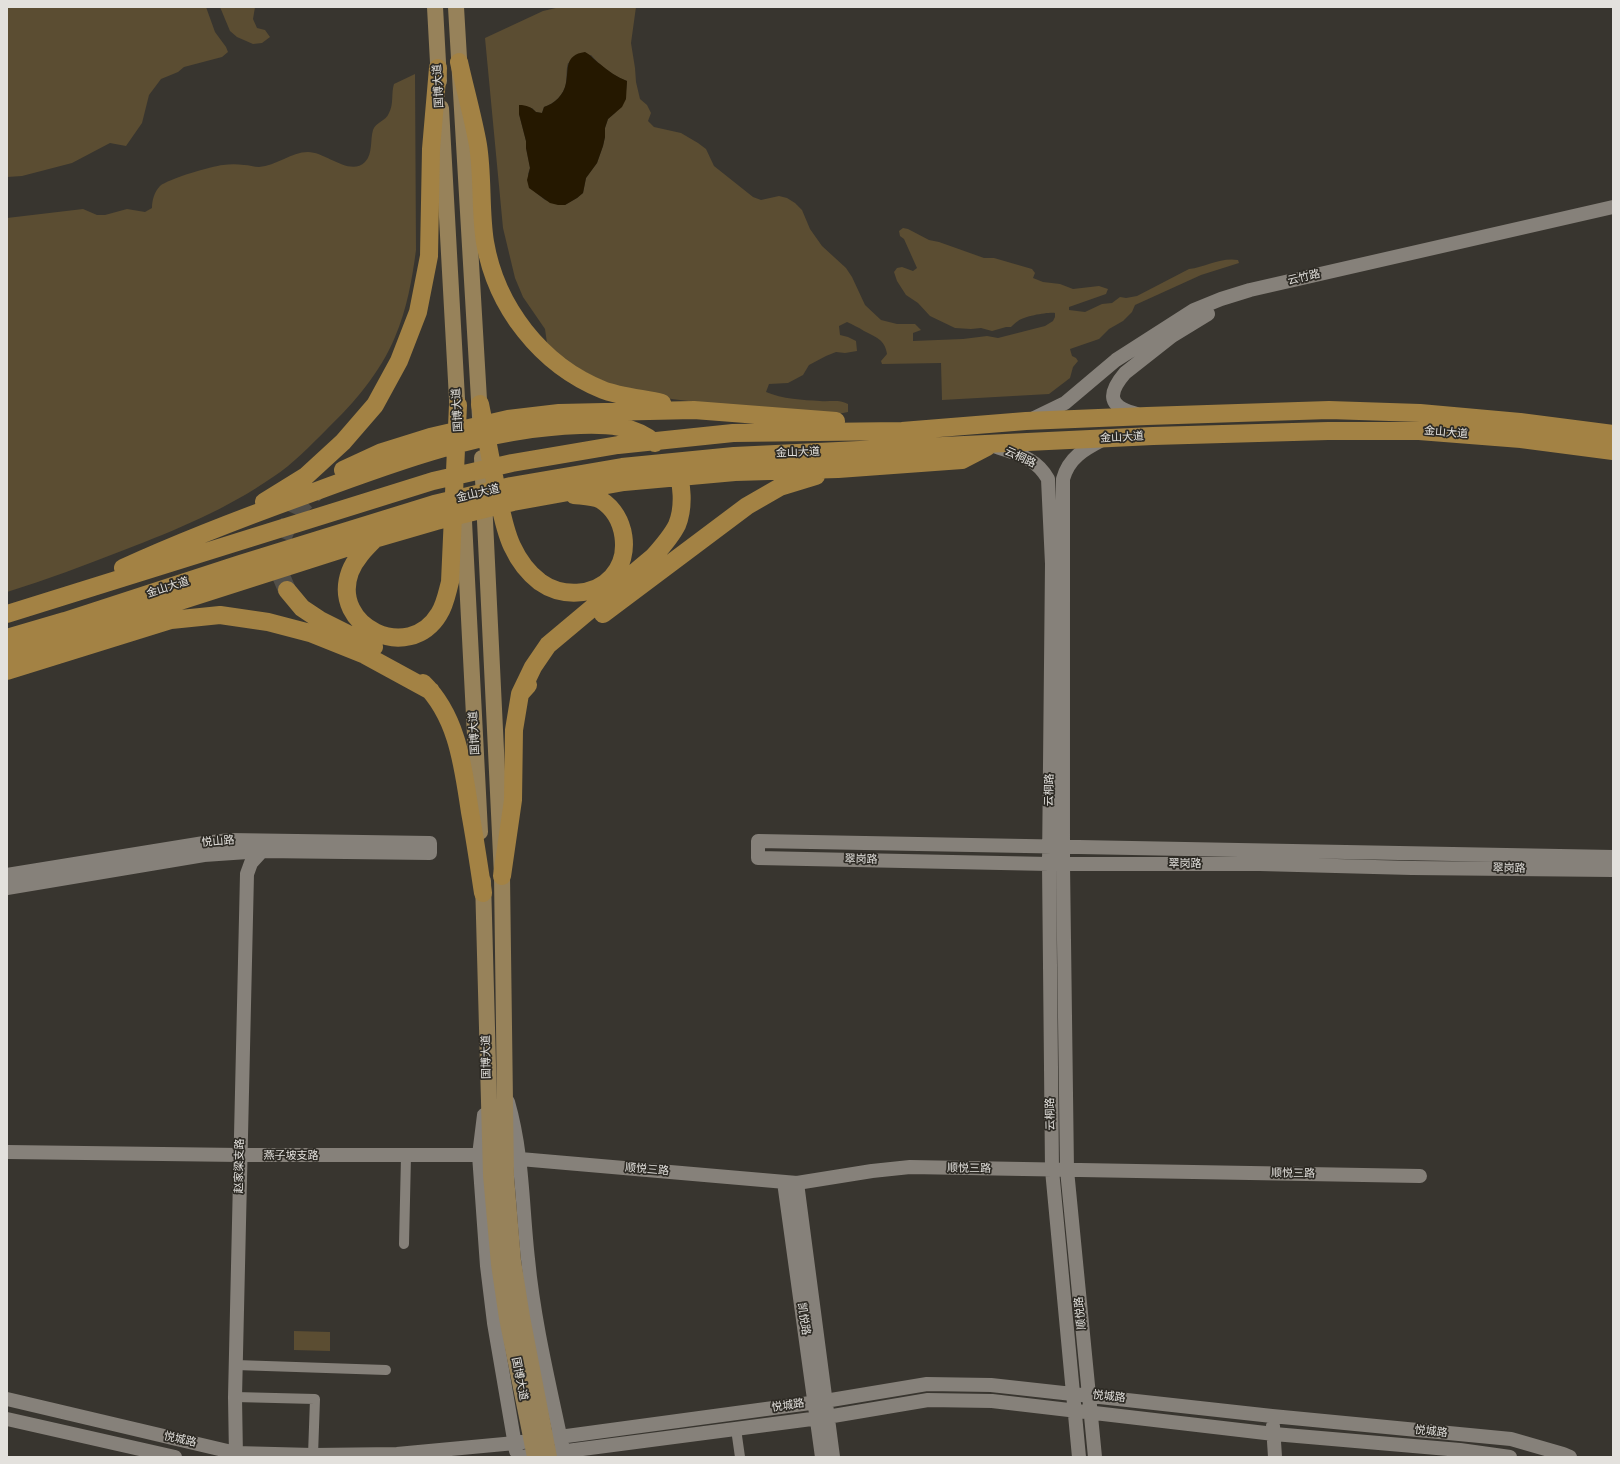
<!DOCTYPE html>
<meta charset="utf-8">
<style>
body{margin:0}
#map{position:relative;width:1620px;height:1464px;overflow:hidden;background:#38352f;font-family:"Nunito Sans",sans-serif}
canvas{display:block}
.frame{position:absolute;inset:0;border:8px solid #e3e1dd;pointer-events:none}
</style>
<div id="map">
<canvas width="1620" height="1464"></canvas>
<div class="frame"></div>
</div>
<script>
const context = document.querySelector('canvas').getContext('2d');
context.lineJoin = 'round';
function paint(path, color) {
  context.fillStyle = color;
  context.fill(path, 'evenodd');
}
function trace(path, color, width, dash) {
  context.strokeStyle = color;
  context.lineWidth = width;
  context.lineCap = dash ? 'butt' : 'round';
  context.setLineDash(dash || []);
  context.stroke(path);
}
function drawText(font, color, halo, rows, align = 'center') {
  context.font = font + ' "Nunito Sans","Noto Sans SC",sans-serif';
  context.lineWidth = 3.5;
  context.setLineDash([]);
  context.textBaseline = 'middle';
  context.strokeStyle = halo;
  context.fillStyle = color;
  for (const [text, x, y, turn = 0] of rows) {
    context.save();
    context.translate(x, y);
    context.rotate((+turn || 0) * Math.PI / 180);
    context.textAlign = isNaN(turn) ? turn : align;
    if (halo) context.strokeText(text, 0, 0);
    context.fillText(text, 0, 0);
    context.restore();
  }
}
paint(new Path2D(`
 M7 7H206L215 32 226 47 228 52 222 57 184 67 178 72 161 79 149 95 142 123 126 146 110 143 72 163 22 176 7 177Z
 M220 7H255L253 19 257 28 265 30 270 37 262 43 253 44 237 37 230 31Z
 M560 7H636L631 43 635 68 636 82 640 99 647 105 651 113 648 121 654 127 681 133 698 143 706 149 714 166 753 197 761 200 779 196 787 198 795 203 802 210 810 229 822 246 846 268 852 277 865 305 881 320 897 324H915L921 330 913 333V341L963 339 987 336 998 338 1045 326 1053 321 1055 317V313C1048 312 1025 316 1018 321 1015 323 1013 325 1011 327H1006L992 331 981 328 971 329 955 328 930 316 918 303 906 295 897 281 894 272 897 268 902 267 913 271 917 268 904 239 900 236 899 231 903 228 908 229 929 240 939 242 984 258H994L1032 269 1035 273 1033 278 1043 282 1060 284 1073 289 1099 286 1108 289 1106 294 1069 307V310L1085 312 1102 304 1112 303 1120 297 1126 298 1137 296 1189 269C1206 267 1221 257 1238 260L1239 263 1201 275 1135 305 1132 312 1123 321 1109 329 1099 339 1070 349 1072 356 1076 358 1078 361 1073 367 1070 378 1049 394 942 400 941 363 882 364 881 361 887 354C885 339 875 337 864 331 858 327 853 325 847 322L839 326 840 335 848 337 856 341 857 351 845 353 836 352 826 356 809 365 803 375 788 383 769 384 766 392C782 399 803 400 820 401 831 402 838 399 848 404V412L838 414C803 411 768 408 732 405 694 402 653 399 616 386 589 377 568 362 547 343L545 329 523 297 515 278 503 228 485 38 543 11ZM591 55C600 66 614 76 627 81L626 90 615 113 608 119 605 128V137L603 146 597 163 586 178 583 193 577 198 565 205 545 200 535 192 528 174 530 168 526 148V141L519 114 532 108 536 112 542 113 544 107C554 104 565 94 566 82 567 76 566 70 568 63Z
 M415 74 416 250C412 280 407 309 395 337 380 373 354 403 327 429 310 446 293 464 273 477 227 509 176 530 124 550 85 565 46 580 7 592V218L83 209 97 215H105L127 209 145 212 152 208C152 201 154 192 160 186 168 179 212 166 223 165 230 164 237 164 244 165 249 165 254 167 259 167 276 166 291 152 308 152 326 152 350 177 365 162 373 154 370 140 373 130 376 122 386 121 389 113 394 104 391 93 394 84Z
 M294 1331 330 1332V1351L294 1350Z`), '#5b4d32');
paint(new Path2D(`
 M585 52C591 55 594 60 600 64 608 71 617 77 627 81L626 99 622 107 608 119 605 128V137L603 146 597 163 586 178 583 193 577 198 565 205H558L550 203 529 188 527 180 530 168 526 148V141L519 114V105C527 105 531 107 536 112L542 113 544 107C554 104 564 95 566 83 569 69 564 55 585 52Z`), '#251800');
trace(new Path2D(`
 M287 590 279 571 280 543 294 512 318 490`), '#524f49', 18, [18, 9]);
trace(new Path2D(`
 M404 1244 406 1156
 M236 1365 386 1370
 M235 1397 315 1399 313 1455
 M736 1429 740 1457`), '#86817a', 10);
trace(new Path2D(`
 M1137 414C1108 407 1107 394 1125 373L1172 336 1208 314
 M1032 419 1065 403 1116 360 1194 310 1221 299 1250 290 1613 207
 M994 446C1016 454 1036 457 1048 479L1052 564 1049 864 1052 1170 1079 1457
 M1613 857 758 841V858L1049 864H1260L1412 868 1613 870
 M7 875 204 843 230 840 430 843V853L262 851 204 855 7 888
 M508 1102C523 1154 522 1206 528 1259 534 1322 549 1383 562 1445
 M484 1115 479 1155 487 1266 494 1323 516 1451
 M7 1152 240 1155H479
 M520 1159 797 1183 872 1171 910 1167 1420 1176
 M784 1182 822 1457
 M797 1183 833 1457
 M7 1399 236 1453 313 1455 397 1454 515 1443 825 1401 927 1384 991 1385 1272 1416 1511 1439 1563 1454 1570 1457
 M7 1419 175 1457
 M1273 1426 1275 1457
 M236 1457 235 1397 247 874 251 863 262 851
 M521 1457 827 1417 928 1400 992 1401 1274 1434 1460 1450 1510 1457
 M1095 1457 1067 1170 1063 864V479C1069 457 1085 449 1104 439`), '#86817a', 14);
trace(new Path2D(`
 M435 7 439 81
 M456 7 480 417
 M441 108 458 417
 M482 458 502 876 506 1177 513 1261 522 1317 549 1457
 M463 502 480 832
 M483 881 491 1175 499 1264 507 1318 535 1457`), '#97825a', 16);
trace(new Path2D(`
 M459 62C465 89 473 117 478 145 483 176 480 210 485 242 496 307 541 365 603 390 618 396 645 399 662 403
 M480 404C486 433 491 462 497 491 501 509 504 529 512 546 518 559 528 573 540 582 561 597 594 597 612 577 632 555 626 516 601 500 594 496 582 496 574 495
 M343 470 382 452 430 437 508 419 559 413 694 410 836 421
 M264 502 306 476 343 442 375 405 399 361 418 312 429 256 431 149 438 68
 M374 540C365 549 355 559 350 572 330 627 409 664 439 614 445 605 447 593 450 582L458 405
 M123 568C182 541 242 518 303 496 392 463 484 428 580 425 605 424 635 425 655 443
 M287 590 302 608 320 620 374 647
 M7 614 433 481 512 463 618 445 733 433 902 431 1026 421 1147 416 1329 410 1420 413 1520 422 1613 434
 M603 614 747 506 780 487 816 476
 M7 638 65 621 240 564 434 504 511 486 622 467 734 456 1153 436 1328 431H1419L1521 439 1613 451
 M7 654 77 634 374 539 436 521 513 502 624 482 735 472 838 469 962 460 987 447
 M7 671 171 620 220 615 268 622 310 633 365 655 431 691
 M423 683C458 717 463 767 470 812 475 839 479 866 483 893
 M520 694 533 667 548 645 653 557C662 547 671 537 677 525 684 508 683 482 675 467
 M502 876 513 800 514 730 520 694 528 685`), '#a38244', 18);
drawText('11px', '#e3e1dd', '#2e2b25', [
 ["国博大道",439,86,-93],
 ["云竹路",1304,278,-13],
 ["国博大道",458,410,-93],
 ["金山大道",1446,433,5],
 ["金山大道",1122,438,-3],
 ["金山大道",798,453,-2],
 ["云桐路",1020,458,25],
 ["金山大道",478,494,-13],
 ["金山大道",168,588,-18],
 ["国博大道",475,733,-93],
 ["云桐路",1050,790,-89],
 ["悦山路",218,842,-5],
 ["翠岗路",861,860,1],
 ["翠岗路",1185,864],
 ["翠岗路",1509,869,1],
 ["国博大道",487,1057,-91],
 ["云桐路",1051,1114,-91],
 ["燕子坡支路",291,1156],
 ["赵家梁支路",240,1166,-89],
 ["顺悦三路",969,1169,1],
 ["顺悦三路",647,1170,5],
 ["顺悦三路",1293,1174,1],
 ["顺悦路",1081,1313,-96],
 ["凯悦路",803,1319,82],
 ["国博大道",519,1379,79],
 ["悦城路",1109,1397,6],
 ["悦城路",788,1406,-8],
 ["悦城路",1431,1432,6],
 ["悦城路",180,1440,13]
]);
</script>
